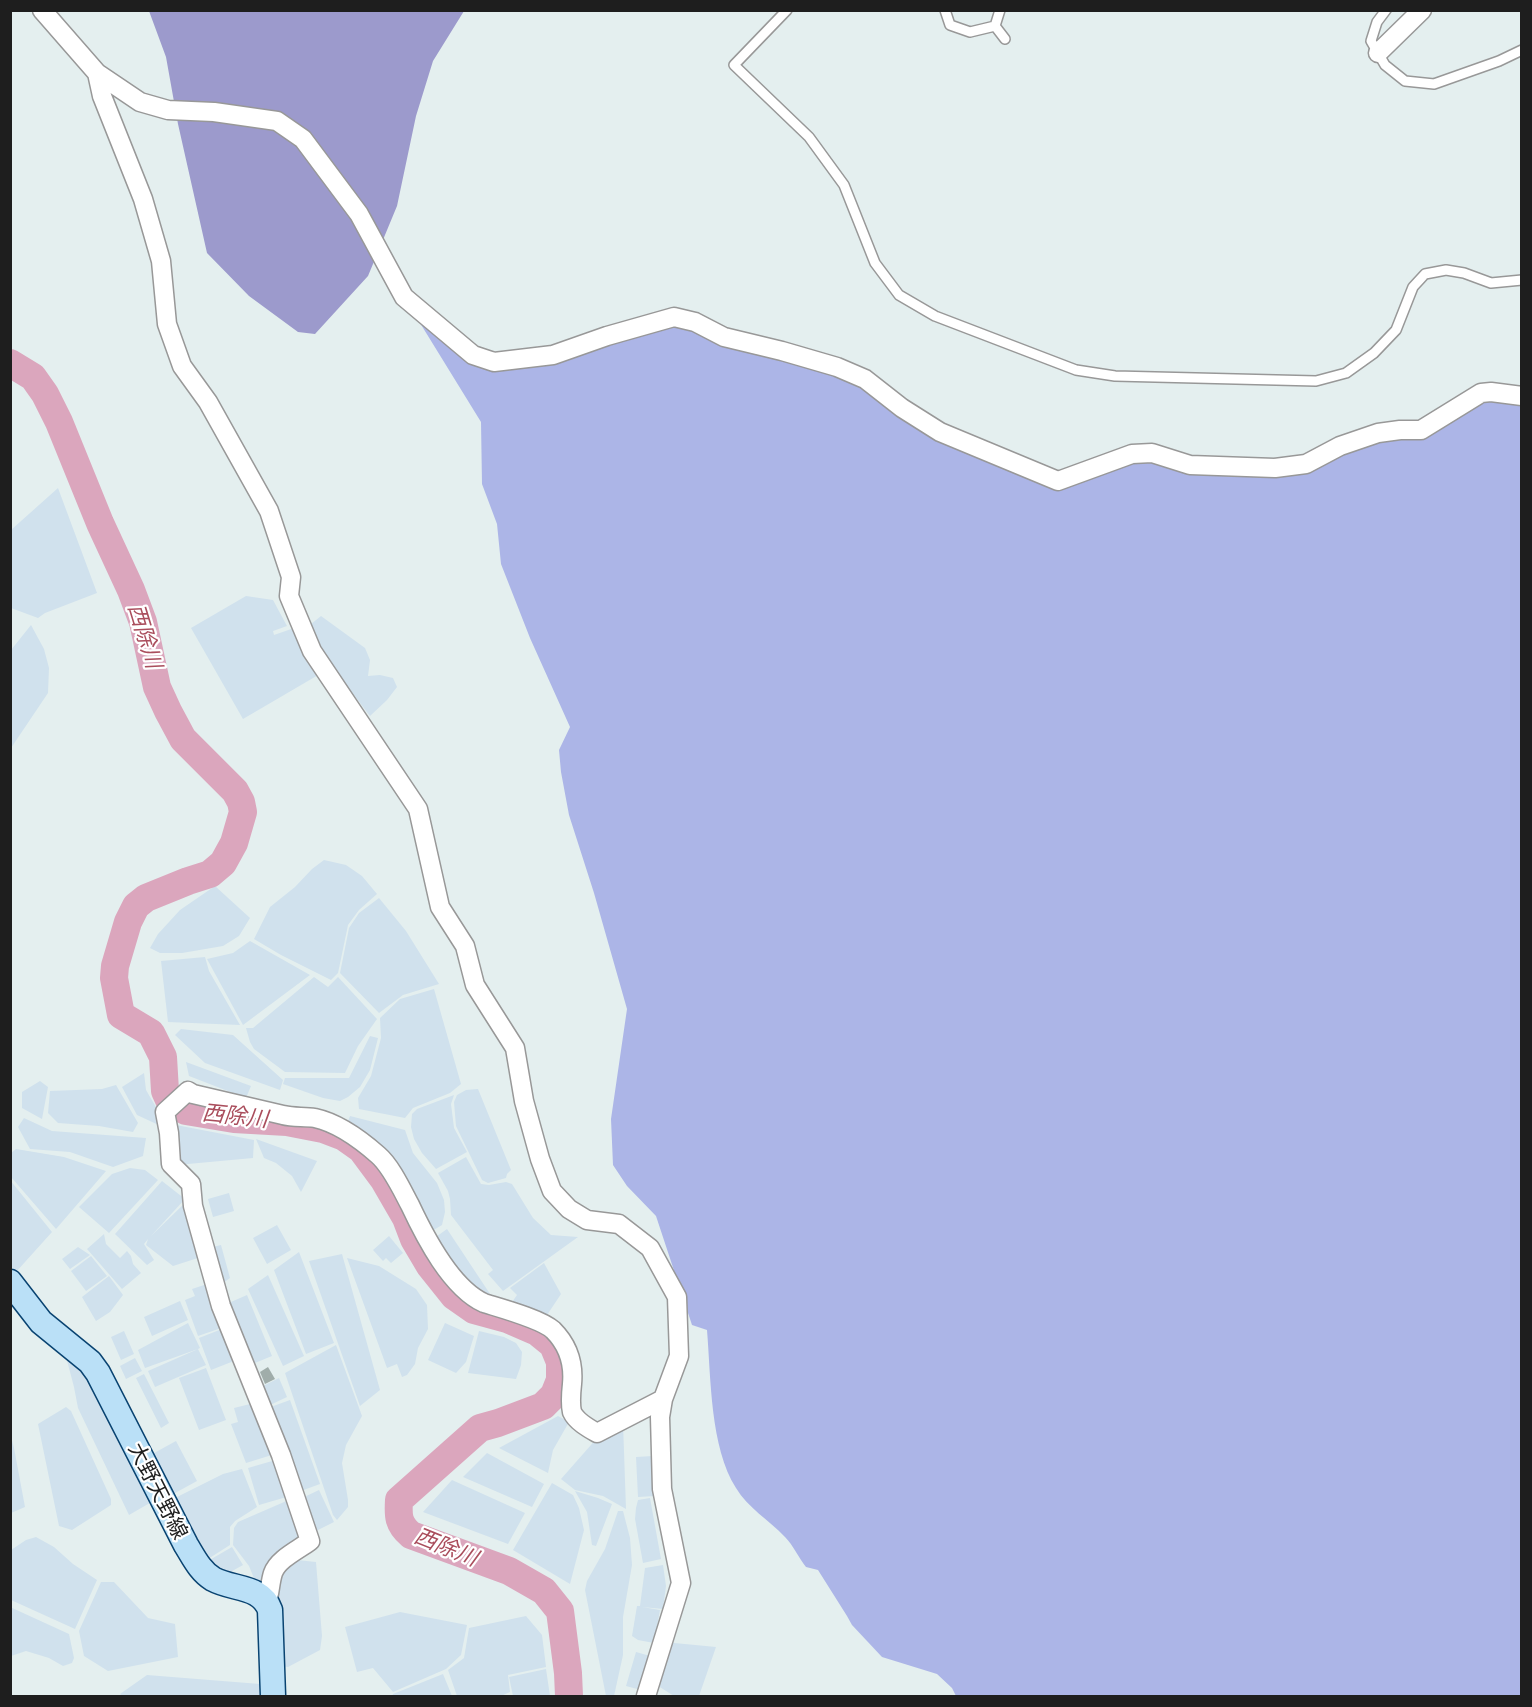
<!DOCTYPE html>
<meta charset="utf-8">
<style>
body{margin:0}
#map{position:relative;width:1532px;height:1707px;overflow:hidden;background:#e4efef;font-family:Ubuntu,sans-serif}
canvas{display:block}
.frame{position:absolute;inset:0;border:12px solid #1e1e1e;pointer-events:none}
</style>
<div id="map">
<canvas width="1532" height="1707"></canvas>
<div class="frame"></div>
</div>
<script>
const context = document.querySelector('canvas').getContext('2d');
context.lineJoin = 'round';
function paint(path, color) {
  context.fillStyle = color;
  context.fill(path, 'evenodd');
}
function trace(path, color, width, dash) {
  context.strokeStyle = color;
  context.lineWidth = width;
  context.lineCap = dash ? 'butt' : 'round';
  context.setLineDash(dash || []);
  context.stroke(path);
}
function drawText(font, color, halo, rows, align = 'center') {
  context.font = font + ' Ubuntu,"Noto Sans JP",sans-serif';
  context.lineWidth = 4.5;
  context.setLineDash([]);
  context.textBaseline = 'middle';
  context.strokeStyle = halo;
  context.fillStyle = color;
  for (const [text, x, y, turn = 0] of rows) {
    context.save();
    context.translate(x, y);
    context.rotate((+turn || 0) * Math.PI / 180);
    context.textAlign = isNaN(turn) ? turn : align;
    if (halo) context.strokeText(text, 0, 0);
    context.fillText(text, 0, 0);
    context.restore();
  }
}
paint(new Path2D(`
 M58 488 97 593 45 613 38 618 11 608V530Z
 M246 596 273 600 287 626 273 631 274 635 297 627 325 671 243 719 191 628Z
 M321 616 365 648 370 660 368 676 380 675 393 678 397 687 387 700 370 716 310 638 305 629Z
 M31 625 44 649 49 668 48 693 11 748V650Z
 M324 860 346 865 362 876 377 894 359 910 348 925 338 973 331 980 281 955 254 939 270 907 295 887 312 869Z
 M215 886 250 918 239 936 223 946 182 953H160L150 948 158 934 180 910Z
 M379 898 406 931 439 984 403 995 379 1013 340 973 349 928 359 913Z
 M250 941 310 975 243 1025 207 959 233 953Z
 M205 957 209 971 240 1025 168 1022 161 961Z
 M314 977 328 987 338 977 377 1019 358 1046 345 1073 285 1072 254 1049 250 1042 246 1028H253Z
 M434 989 461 1084 450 1093 413 1108 405 1118 359 1109 358 1098 371 1076 381 1038 380 1018 400 999Z
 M181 1029 233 1035 283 1080 280 1090 205 1063 175 1035Z
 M370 1036 378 1038 370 1070 360 1087 348 1097 340 1101 323 1098 283 1084 285 1078H349Z
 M186 1062 251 1086 246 1098 189 1076Z
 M144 1073 146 1090 160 1114 163 1127 137 1115 122 1087Z
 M40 1081 48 1087 42 1119 22 1108V1092Z
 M116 1085 138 1123 133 1132 99 1126 58 1123 48 1113 50 1091 102 1089Z
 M478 1089 511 1170 507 1174 506 1178 488 1183 482 1180 456 1126 454 1102 457 1095 466 1090Z
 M454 1095 451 1104 454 1128 467 1152 436 1169 422 1153 414 1139 411 1127 412 1114 417 1109Z
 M350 1116 405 1130 413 1153 437 1183 444 1200 445 1212 442 1225 432 1231 347 1124Z
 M24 1118 52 1131 146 1138 143 1156 113 1167 70 1152 30 1149 18 1127Z
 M176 1125 254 1140 253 1158 177 1165Z
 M256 1139 317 1161 301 1192 292 1176 276 1163 264 1158Z
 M16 1149 64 1157 106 1171 56 1229 11 1177V1153Z
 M466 1157 481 1184 489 1185 506 1182 512 1184 533 1218 551 1235 578 1237 503 1291 488 1274 493 1270 451 1215 450 1199 448 1191 438 1173Z
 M130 1168 145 1170 158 1180 109 1233 79 1207 112 1174Z
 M10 1180 52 1232 16 1272 11 1266Z
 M162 1181 185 1199 151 1236 188 1200 204 1256 173 1266 146 1245 148 1239 144 1244 154 1260 147 1265 115 1234Z
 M229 1193 234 1211 213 1217 208 1199Z
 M277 1225 291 1250 267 1264 253 1238Z
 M447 1229 496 1303 473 1294 433 1239Z
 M104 1234 106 1244 120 1258 127 1251 131 1256 133 1264 141 1273 122 1289 87 1249Z
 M389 1236 403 1253 391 1263 386 1258 383 1261 373 1250Z
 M221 1245 230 1278 219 1286 209 1248Z
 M78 1247 90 1255 70 1269 62 1259Z
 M299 1252 334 1343 306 1354 274 1270Z
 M342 1254 380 1390 360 1406 309 1261Z
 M91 1256 107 1276 86 1291 71 1271Z
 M347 1258 379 1266 416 1289 427 1305 428 1329 418 1348 415 1364 407 1375 402 1377 397 1364 387 1368Z
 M544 1263 561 1294 545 1318 510 1305 517 1295 510 1288Z
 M268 1275 304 1356 283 1366 248 1289Z
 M109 1276 123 1295 110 1312 96 1321 82 1297Z
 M210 1283 227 1326 198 1336 185 1300 195 1296 192 1289Z
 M247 1295 272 1356 250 1365 224 1305Z
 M180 1301 188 1320 152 1336 144 1317Z
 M188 1323 200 1348 198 1349 206 1365 155 1387 148 1371 198 1349 145 1368 138 1350Z
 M445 1323 474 1336 466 1362 456 1373 428 1360Z
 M227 1327 239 1359 211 1370 199 1338Z
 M124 1331 134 1354 121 1360 111 1337Z
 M479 1331 504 1337 516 1343 522 1352 521 1365 516 1379 468 1373Z
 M336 1345 362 1416 346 1445 342 1463 348 1500V1507L337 1520 333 1515 285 1373Z
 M65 1353 87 1364 155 1500 129 1515 78 1408 74 1387Z
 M135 1358 142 1371 126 1379 120 1366Z
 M206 1368 226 1420 199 1430 179 1378Z
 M144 1374 169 1423 161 1428 136 1378Z
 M279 1378 287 1397 268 1406 259 1388Z
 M290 1400 320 1484 298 1492 268 1408Z
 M258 1402 275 1454 246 1463 231 1424 238 1422 234 1408Z
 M66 1407 71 1411 111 1499V1505L72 1530 59 1526 38 1424Z
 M558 1416 569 1422 553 1450 548 1473 499 1448Z
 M623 1423 626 1509 603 1496 575 1490 561 1479 598 1437Z
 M11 1437 14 1448 25 1507 11 1513Z
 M176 1441 197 1481 166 1498 145 1458Z
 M487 1453 544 1484 532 1507 463 1477Z
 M653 1456 655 1496 638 1497 636 1457Z
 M279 1459 290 1496 259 1505 248 1468Z
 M242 1469 257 1507 235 1521 230 1527V1545L208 1559 167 1502 223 1474Z
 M452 1480 525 1513 508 1544 423 1512Z
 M552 1483 573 1495 579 1508 584 1530 570 1584 513 1550Z
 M319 1490 334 1522 314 1532 298 1500Z
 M575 1491 598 1498 612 1504 596 1546 592 1545 587 1512Z
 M650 1498 661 1559 643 1563 635 1519 636 1508 638 1500Z
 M291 1499 303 1540 266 1590 258 1588 249 1566 233 1545 234 1528 238 1522Z
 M618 1511H623L630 1538 632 1565 623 1617V1655L614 1696H606L585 1590 587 1581 605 1549Z
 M36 1537 54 1547 73 1564 97 1580 75 1629 11 1600V1550L26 1540Z
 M232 1547 243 1565 225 1575 201 1565Z
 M297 1560 316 1562 322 1636 320 1650 288 1667 279 1666 276 1577Z
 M663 1565 666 1586 663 1609 642 1607 660 1610 654 1643 638 1640 632 1636 637 1606H640L645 1568Z
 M101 1582H114L148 1618 175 1624 178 1657 108 1671 84 1656 79 1631Z
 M10 1607 69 1634 74 1658 72 1663 63 1666 49 1658 26 1651 11 1656Z
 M400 1612 467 1625 461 1655 446 1669 393 1692 373 1668 357 1672 345 1627Z
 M526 1616 542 1635 546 1667 508 1675 510 1692 501 1696H457L448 1670 464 1658 469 1628Z
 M664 1642 716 1647 699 1696H674L655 1684Z
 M636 1652 650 1656 641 1690 626 1686Z
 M546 1669 550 1696H513L509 1677Z
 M443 1674 452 1696H392L393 1694Z
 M147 1675 260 1684 261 1696H122L120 1694Z`), '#d0e1ed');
paint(new Path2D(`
 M404 297 494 362 663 319 819 362 876 392 1058 481 1132 457 1229 468 1343 450 1402 436 1417 439 1477 401 1521 399V1696H956L952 1688 937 1674 882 1657 852 1625 847 1616 818 1570 806 1567C799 1558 793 1545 785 1537 769 1520 748 1508 736 1488 710 1447 711 1378 707 1330L692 1325 656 1216 627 1186 613 1165 611 1119 627 1009 594 893 569 815 561 772 559 750 570 727 530 638 501 564 497 524 482 484 481 422Z`), '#acb5e7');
paint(new Path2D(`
 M149 11H464L433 61 416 116 397 206 368 276 315 334 298 332 249 296 207 253 178 124 166 57Z`), '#9c9acc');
trace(new Path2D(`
 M10 363 33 377 45 394 59 422 100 523 131 590 143 622 157 687 168 711 183 739 235 791 241 802 243 812 234 843 223 863 210 874 188 881 146 898 136 906 128 922 115 966 114 978 121 1015 151 1033 163 1057 165 1091 170 1102 186 1111 234 1119 287 1122 323 1129 344 1137 361 1149 384 1180 406 1218 414 1239 430 1266 454 1296 474 1310 507 1319 537 1332 553 1345 560 1362V1380L554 1395 543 1406 498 1423 480 1428 399 1500C398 1516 398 1524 411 1535L509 1571 544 1591 560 1611 568 1673 569 1696`), '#dba6bd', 28);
paint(new Path2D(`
 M268 1367 275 1379 265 1384 260 1372Z`), '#a0adaa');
const lane = new Path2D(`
 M787 10 734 65 809 137 844 185 875 263 899 295 935 316 1076 370 1115 376 1316 381 1346 373 1374 353 1396 330 1413 287 1425 274 1446 270 1464 273 1491 283 1522 280
 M945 10 950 25 970 32 995 26 1005 39
 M1386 10 1377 22 1371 41 1385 65 1405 81 1434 84 1499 61 1522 50
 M995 26 1000 10`);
const street = new Path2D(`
 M42 10 97 73 140 102 168 110 214 112 277 121 303 139 359 214 404 297 473 355 494 362 553 355 607 336 674 317 695 322 724 337 782 351 837 367 865 379 902 408 940 432 1058 481 1132 454 1152 453 1190 465 1275 468 1306 464 1340 446 1378 433 1400 430H1421L1481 393 1491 392 1522 396
 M1378 53 1422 10
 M97 73 102 96 143 199 161 261 167 324 182 366 208 402 269 511 291 577 289 596 312 651 418 809 440 907 465 946 475 985 515 1048 524 1101 540 1159 552 1191 569 1209 587 1220 619 1224 650 1248 677 1297 679 1356 663 1399 660 1417 662 1489 681 1583 646 1696
 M267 1602C270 1593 270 1582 273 1573 278 1559 298 1550 310 1541L281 1455 221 1306 193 1206 191 1184 171 1164 169 1133 165 1112 188 1091 193 1094C223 1101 253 1108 283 1115 294 1118 304 1116 315 1118 338 1123 361 1140 378 1155 391 1166 402 1190 410 1205 425 1237 451 1288 484 1303 500 1308 541 1319 553 1330 568 1345 574 1363 572 1384 571 1393 570 1403 572 1412 576 1421 588 1428 597 1433L663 1399`);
const secondary = new Path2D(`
 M10 1282 41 1322 90 1362 98 1373 186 1545C194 1558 200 1571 213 1579 233 1590 261 1585 270 1610L273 1696`);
trace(lane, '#989898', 12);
trace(street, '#989898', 21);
trace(secondary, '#094371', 27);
trace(lane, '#fff', 9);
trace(street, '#fff', 18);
trace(secondary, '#bae0f7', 24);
drawText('21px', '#1e1e1e', '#fff', [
 ["大野天野線",158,1491,63]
]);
drawText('italic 22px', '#aa4e5d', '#fff', [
 ["西除川",145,636,73],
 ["西除川",235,1116,6],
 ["西除川",446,1547,22]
]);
</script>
